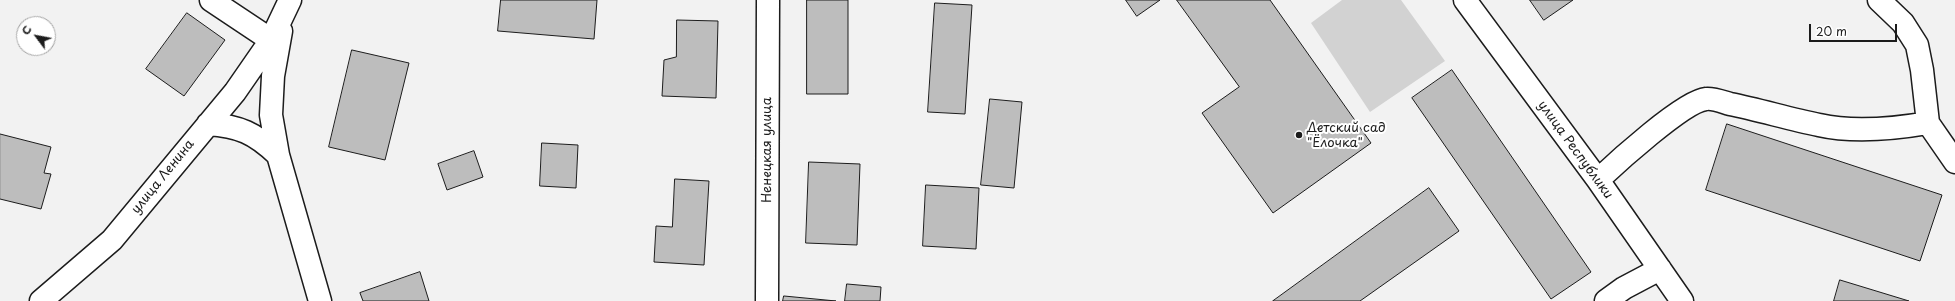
<!DOCTYPE html>
<meta charset="utf-8">
<style>
body{margin:0}
#map{position:relative;width:1955px;height:301px;overflow:hidden;background:#f2f2f2;font-family:"Playpen Sans",sans-serif}
canvas{display:block}
.north{position:absolute;left:16px;top:16px;width:40px;height:40px;box-sizing:border-box;background:#fff;border:1px solid #a4a4a4;border-radius:50%;rotate:302deg;font-size:11px;font-weight:700;line-height:16px;text-align:center;color:#1c1c1c}
.north::after{content:'';display:block;margin:auto;width:14px;height:18px;background:#1c1c1c;clip-path:polygon(50% 0,100% 100%,50% 72%,0 100%)}
.scale{position:absolute;left:1809px;top:24px;width:88px;height:18px;box-sizing:border-box;border:2px solid #1c1c1c;border-top:0;padding-left:5px;font-size:12px;line-height:14px;white-space:nowrap;color:#1c1c1c;-webkit-text-stroke:3px #fff;paint-order:stroke}
</style>
<div id="map">
<canvas width="1955" height="301"></canvas>
<div class="north">С</div>
<div class="scale">20 m</div>
</div>
<script>
const context = document.querySelector('canvas').getContext('2d');
context.lineJoin = 'round';
function paint(path, color) {
  context.fillStyle = color;
  context.fill(path, 'evenodd');
}
function trace(path, color, width, dash) {
  context.strokeStyle = color;
  context.lineWidth = width;
  context.lineCap = dash ? 'butt' : 'round';
  context.setLineDash(dash || []);
  context.stroke(path);
}
function drawText(font, color, halo, rows, align = 'center') {
  context.font = font + ' "Playpen Sans",sans-serif';
  context.lineWidth = 4;
  context.setLineDash([]);
  context.textBaseline = 'middle';
  context.strokeStyle = halo;
  context.fillStyle = color;
  for (const [text, x, y, turn = 0] of rows) {
    context.save();
    context.translate(x, y);
    context.rotate((+turn || 0) * Math.PI / 180);
    context.textAlign = isNaN(turn) ? turn : align;
    if (halo) context.strokeText(text, 0, 0);
    context.fillText(text, 0, 0);
    context.restore();
  }
}
paint(new Path2D(`
 M1342 0H1401L1445 61 1370 112 1311 23Z`), '#d2d2d2');
const building = new Path2D(`
 M501 0H597L594 39 498 31Z
 M807 0H848V94H807Z
 M1126 0H1160L1137 16Z
 M1177 0H1270L1371 143 1273 213 1202 113 1239 87Z
 M1530 0H1573L1544 20Z
 M935 3 972 5 965 114 928 112Z
 M187 13 225 40 184 96 146 69Z
 M677 20 718 21 716 98 662 96 664 60 676 57Z
 M352 50 409 63 385 160 329 147Z
 M1452 70 1591 272 1551 299 1412 98Z
 M990 99 1022 102 1014 188 981 185Z
 M1727 124 1942 195 1920 261 1706 190Z
 M0 134 51 147 44 173 51 174 41 209 0 199Z
 M542 143 578 145 576 188 540 186Z
 M474 151 483 177 447 190 438 164Z
 M809 162 860 164 857 245 806 243Z
 M675 179 709 181 704 265 654 262 656 226 672 227Z
 M926 185 979 188 976 249 923 246Z
 M1429 188 1459 231 1360 301H1273Z
 M420 272 429 301H363L360 293Z
 M1840 280 1909 301H1834Z
 M847 284 881 287 880 301H845Z
 M784 296 836 301H783Z`);
paint(building, '#bdbdbd');
trace(building, '#1c1c1c', 1);
const minor = new Path2D(`
 M211 0 271 40
 M1465 0 1598 180 1682 301
 M1879 0 1903 23 1917 45 1922 70 1928 123 1955 162
 M281 31 273 76 271 115 278 155 320 301
 M208 124C239 126 255 133 278 155
 M1598 180C1616 163 1684 101 1706 99 1713 98 1723 102 1730 104 1760 110 1789 119 1819 125 1854 133 1893 129 1928 123
 M41 301 112 240 235 92 271 40 290 0
 M767 301 768 0
 M1606 301 1624 288 1660 269`);
trace(minor, '#1c1c1c', 25);
trace(minor, '#fff', 22);
for (const [x, y, r, color] of [
 [1299,135,4,"#1c1c1c"]
]) {
  const dot = new Path2D();
  dot.arc(x, y, r, 0, 2 * Math.PI);
  context.fillStyle = color;
  context.fill(dot);
  trace(dot, '#fff', 1.5);
}
drawText('13px', '#1c1c1c', '#fff', [
 ["Детский сад",1307,128],
 ["\"Ёлочка\"",1307,143]
], 'left');
drawText('13px', '#1c1c1c', '#fff', [
 ["Ненецкая улица",767,150,-90],
 ["улица Республики",1575,150,54],
 ["улица Ленина",163,177,-51]
]);
</script>
